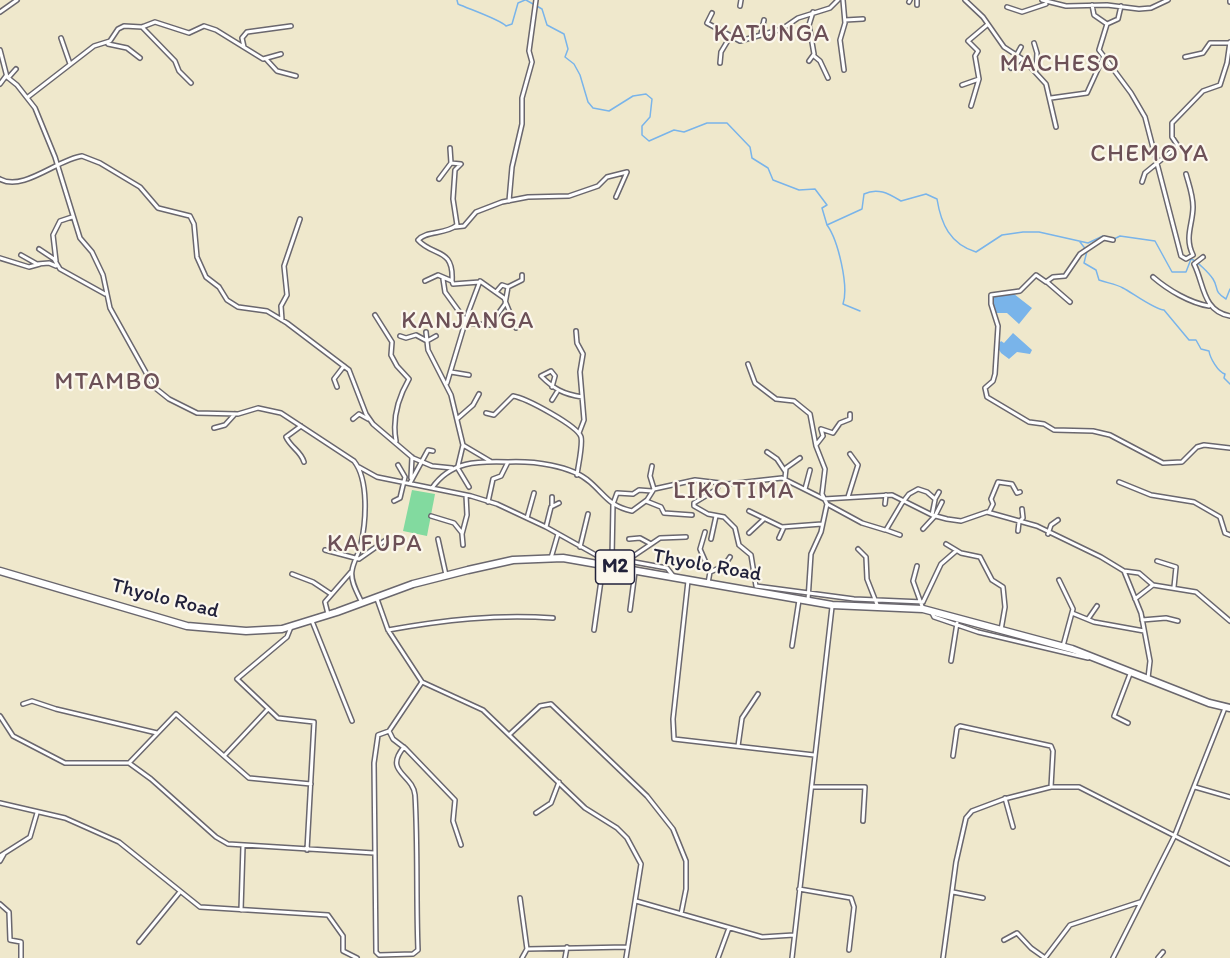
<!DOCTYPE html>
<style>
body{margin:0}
canvas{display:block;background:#efe8cc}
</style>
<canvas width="1230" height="958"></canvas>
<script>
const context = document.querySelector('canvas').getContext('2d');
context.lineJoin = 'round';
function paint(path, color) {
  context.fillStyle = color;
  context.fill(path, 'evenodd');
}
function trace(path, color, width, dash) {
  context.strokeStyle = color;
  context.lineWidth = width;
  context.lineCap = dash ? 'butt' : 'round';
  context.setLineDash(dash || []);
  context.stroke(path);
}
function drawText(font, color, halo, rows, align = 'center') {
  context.font = font + ' Itim,sans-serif';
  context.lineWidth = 4.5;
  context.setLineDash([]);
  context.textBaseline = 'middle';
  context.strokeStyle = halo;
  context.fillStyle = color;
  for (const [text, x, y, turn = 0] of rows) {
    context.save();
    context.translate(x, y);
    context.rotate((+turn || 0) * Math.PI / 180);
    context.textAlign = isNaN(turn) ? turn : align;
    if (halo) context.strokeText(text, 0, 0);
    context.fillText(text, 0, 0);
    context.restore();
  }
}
paint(new Path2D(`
 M412 490 435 494 427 536 403 531Z`), '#82da9f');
paint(new Path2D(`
 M1014 294 1032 308 1019 324 1007 313H994L992 297Z
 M1013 333 1032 350 1030 354 1017 352 1009 359 1001 353 997 346 1001 341 1004 343Z`), '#79b4ea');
trace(new Path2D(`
 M457 0 458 4C469 9 501 20 506 26L512 24 518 3 525 0
 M526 0 542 9 547 25 564 34 568 49 565 57 574 64 580 75 588 102 593 108 609 111 633 96 646 94 652 99 650 117 642 126V135L649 141 674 130 684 132 707 123H727L750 147 752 158 768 168 773 180 799 190 815 189 827 205 822 208 827 225
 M1114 239 1120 236 1155 241 1172 272H1186L1191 259C1197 261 1209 273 1213 279 1219 288 1213 291 1226 299L1230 289
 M1080 242 1087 251 1084 263 1096 270 1099 280C1107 283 1116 284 1123 288 1131 292 1155 310 1164 310L1189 340H1196L1201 349 1209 351C1210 358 1218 372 1225 374L1224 378 1230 384
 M860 311 843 304C849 286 838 240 827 225L862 209 864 194C878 187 889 194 901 201L926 194 937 199C941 224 950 244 976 252L1002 235 1023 232H1039L1088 243 1103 236`), '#79b4ea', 1.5);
const minor = new Path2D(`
 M843 0 845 23 840 40 844 70
 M965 0 983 17 1004 47 1024 60 1046 84 1056 127
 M1042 0 1066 6 1107 5 1139 9 1151 8 1168 0
 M1230 0V2
 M909 2 910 0
 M917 5V0
 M1092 5 1094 15 1107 24 1118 19 1121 6
 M740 6 741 0
 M1007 7 1022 12 1046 4
 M0 12 17 0
 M712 13 707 23 740 41 782 29 798 18 830 8 838 0
 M845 20 863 19
 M1107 24 1099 50 1131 93 1145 117 1181 256 1186 259 1193 255C1184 237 1193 224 1193 207 1193 195 1189 185 1186 174
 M142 27 175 61 179 71 191 83
 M761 34 764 20
 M61 38 70 64
 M1034 43 1037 53 1036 70
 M108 44 127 48 140 58
 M244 47 242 38 247 32 291 26
 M0 50 7 77 17 85 35 108 55 157 80 238 92 252 103 275 110 308 154 387 169 399 197 413 238 414 258 408 281 413 354 461C369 480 366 521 361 544 359 554 353 562 352 571 350 581 358 594 362 603
 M814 56 820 61 828 78
 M1016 56 1021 47
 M1185 57 1203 53 1210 43H1230
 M266 59 277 71 296 76
 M809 61 814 54 809 25 813 12
 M720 63 721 52 730 37
 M1011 68 1021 59
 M8 78 16 69
 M0 84 6 76
 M962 85 979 79
 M28 97 94 46 110 41 118 29 124 26 142 27 155 22 189 33 204 26 216 30 263 59 281 54
 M1051 98 1087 93 1103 58
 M971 106 979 79 975 56 978 51 968 41 987 25
 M0 179C23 192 58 159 82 156L100 163 140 187 158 208 190 216 194 224 197 257 206 277 219 287 227 300 238 307 267 311 287 323 349 370 366 414 373 424 413 458 432 466 452 468
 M439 179 451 163 450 148
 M1142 182 1145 173 1178 146 1172 137V123L1203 91 1220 85 1227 63 1230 42
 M509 201 512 167 522 124V98L532 62 529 51 536 0
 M455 227 464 226 476 212 502 202 528 197 569 196 598 186 607 177 627 172 616 197
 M1113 240 1104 238 1080 254 1065 276 1053 277 1046 282 1036 275 1020 291 991 295V304L998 326 995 374 993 381 985 388 987 397 1029 422 1044 424 1054 430 1093 431 1110 435 1163 463 1182 462 1197 447 1204 445 1230 448
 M39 249 54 259 60 269 105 294
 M21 255 37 264 49 263 56 266
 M1203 257 1194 264C1204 283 1202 311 1230 316
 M0 258 29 267 40 264
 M56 261 53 235 60 221 72 217
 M1153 277C1168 290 1190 303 1209 306
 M443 279 445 292 466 321
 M425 281 438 275 452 281C454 247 433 257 418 240 427 230 445 235 457 225L453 199 455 170 461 164 451 163
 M452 281 453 284 480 282
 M1047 282 1070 302
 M496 292 502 285 508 287
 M375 315 392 342 391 355 397 366 409 379C398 398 392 419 396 441
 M282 320 281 306 287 295 284 266 300 219
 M466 323 490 325 505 304 508 287 522 280V275
 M576 331 577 343 583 354 580 372 584 420 579 433
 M426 332 428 350 451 395 463 445 490 461
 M400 336 406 338 416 335 427 341 436 336
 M748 364 755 383 776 399 794 401 810 414 816 446 825 469 822 494 827 504 821 532 811 554 808 600
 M451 372 469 375
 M447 383 468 313 480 281 504 298 516 328
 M337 387 334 379 344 366
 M552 387 555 376 551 371 541 376C554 389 563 394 582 397
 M552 400 557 392
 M486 413 494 415 513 396C526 398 578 426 581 437 583 445 578 466 577 475
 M353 419 359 414 368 419
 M457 419 473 405 479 394
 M301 426 286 437C291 448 301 451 304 462
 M214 428 225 425 235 414
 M816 445 823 436 821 429 833 433 840 423 850 419V414
 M767 452 777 459 785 471
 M458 466 463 445
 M652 466 650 476 654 489
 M359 467 377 477 471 496 497 504 546 527 596 555 667 568 674 577
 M457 467 469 487
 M411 478 412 457
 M785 478 786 468 800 458
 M1119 482 1151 495 1194 502 1220 517 1225 533 1230 535
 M410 483 428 450 433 451
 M719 484 717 489 694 503V506L708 514 724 517 735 528 739 545 751 555 756 586 854 599 923 602
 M432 488C451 461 477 461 508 462
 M805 489 810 470
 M848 497 858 465 850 454
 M394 501 400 498 405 477 398 465
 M646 501 661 507 664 513 692 515
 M488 502 493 479 501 476 508 462C533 461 571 465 590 482 606 496 609 506 632 511L647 500 654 489 695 480 728 484 782 478 824 499 892 495 932 515 947 519 961 521 987 512 1037 526 1101 557 1124 571 1141 613 1150 661 1148 678
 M827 504 862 523 885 530
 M885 504 886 495
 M552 505V497
 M749 511 782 527 822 524
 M989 512 993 504 991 499 998 482 1012 484 1017 493 1020 492
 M932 515 935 500
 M431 516 454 523 462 533
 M527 518 534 493
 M546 527 551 507 559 503
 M923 529 935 516 942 502
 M1018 531 1019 522 1023 518 1022 509
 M705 532 700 549 710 572 708 583
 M749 533 764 519
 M1048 534 1051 525 1058 520
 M900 535 886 530 902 503 909 494 918 489 927 492 935 499 939 492
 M779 538 784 527
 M438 539 446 575
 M629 539 640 538 651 544
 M711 539 716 516
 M946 544 961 553 980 557 992 580 1003 587 1005 607 1001 630
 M463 545 462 534 467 515 466 495
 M580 547 588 514
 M858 549 866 557 867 579 878 607
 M325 550 359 559 386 540
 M551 558 558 534
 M612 558 613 504 617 493 633 494 639 490 652 491
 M626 561 660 538 686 537
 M1157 561 1176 567 1174 587
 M917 566 913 581 923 609
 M1124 571 1139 573 1153 585 1196 592 1230 621
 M710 572 724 566 730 557
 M292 574 313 582 331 594
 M1059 580 1073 609 1063 646
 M688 581 673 719 674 739 814 755
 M377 599 388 630 422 682 483 710 585 808 617 828 627 838 641 864 626 958
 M1135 599 1153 585
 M923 602 941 564 956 551
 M630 610 635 572
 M932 613 934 617 978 632 1088 658
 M1072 613 1094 622 1144 631
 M328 614 325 602 351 572
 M1088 619 1097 606
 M1142 620 1166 618 1178 621
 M312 621 352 721
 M291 627 287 637 237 679 278 718 314 722 307 850
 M388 630C444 620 496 614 553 618
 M594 630 603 566
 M792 646 799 600
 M951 661 957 623
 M422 682 389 731 393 739 406 749 455 800 453 821 461 845
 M23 704 32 701 56 709 157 733
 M0 716 13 736 65 763H129L151 779 216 837 228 844 374 853
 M1128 723 1114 716 1130 674
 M389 731 378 735 374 763 376 952 379 955 413 954 418 950C416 899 418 846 415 795 413 774 383 772 404 747
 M510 734 540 706 551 704 647 796 673 829 686 861V889L681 914
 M738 746 742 718 758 694
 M224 756 268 709
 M953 756 957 728 960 726 1051 746 1053 751 1051 787
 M129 763 176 714 249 778 311 784
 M812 787H865L863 821
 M1195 787 1230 797
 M1005 798 1013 827
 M0 803 65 818 119 842 200 907 328 915 343 936V951L357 958
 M536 813 551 803 559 782
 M0 856 30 837 37 813
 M0 861 4 854
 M799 889 851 898 854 907 849 950
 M953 892 983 898
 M520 898 527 949 522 958
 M636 901 762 937 794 935
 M0 904 9 912 10 940 21 942V958
 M241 910 243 846
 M1004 940 1017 933 1031 948 1045 958
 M139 942 179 893
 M527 949 627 947
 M565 958 567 947
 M718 958 729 928
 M792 958 832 607
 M943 958 956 862 966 818 972 811 1004 799 1051 787H1079L1230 864
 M1045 958 1070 925 1140 902
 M1113 958 1174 837 1225 708
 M1158 958 1163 952`);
const highway = new Path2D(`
 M0 571 187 626 246 631 282 629 337 612 413 584 468 570 513 560 563 558 832 605 923 609 1072 649 1209 703 1230 708`);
trace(minor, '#6a676e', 6);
trace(highway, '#6a676e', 9);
trace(minor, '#fff', 3);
trace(highway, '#fff', 6);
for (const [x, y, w] of [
 [615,567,39]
]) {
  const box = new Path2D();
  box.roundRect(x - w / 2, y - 17, w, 34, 4.5);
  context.fillStyle = '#fbf7ec';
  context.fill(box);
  trace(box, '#22223b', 1.5);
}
drawText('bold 20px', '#22223b', null, [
 ["M2",615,567]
]);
drawText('21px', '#22223b', '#fbf7ec', [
 ["Thyolo Road",707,566,10],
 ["Thyolo Road",165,599,14]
]);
context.letterSpacing = '1.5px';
drawText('24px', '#6c5057', '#fbf7ec', [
 ["KATUNGA",772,35],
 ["MACHESO",1060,65],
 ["CHEMOYA",1150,155],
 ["KANJANGA",468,322],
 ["MTAMBO",108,383],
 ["LIKOTIMA",734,492],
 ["KAFUPA",375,545]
]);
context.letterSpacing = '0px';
</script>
